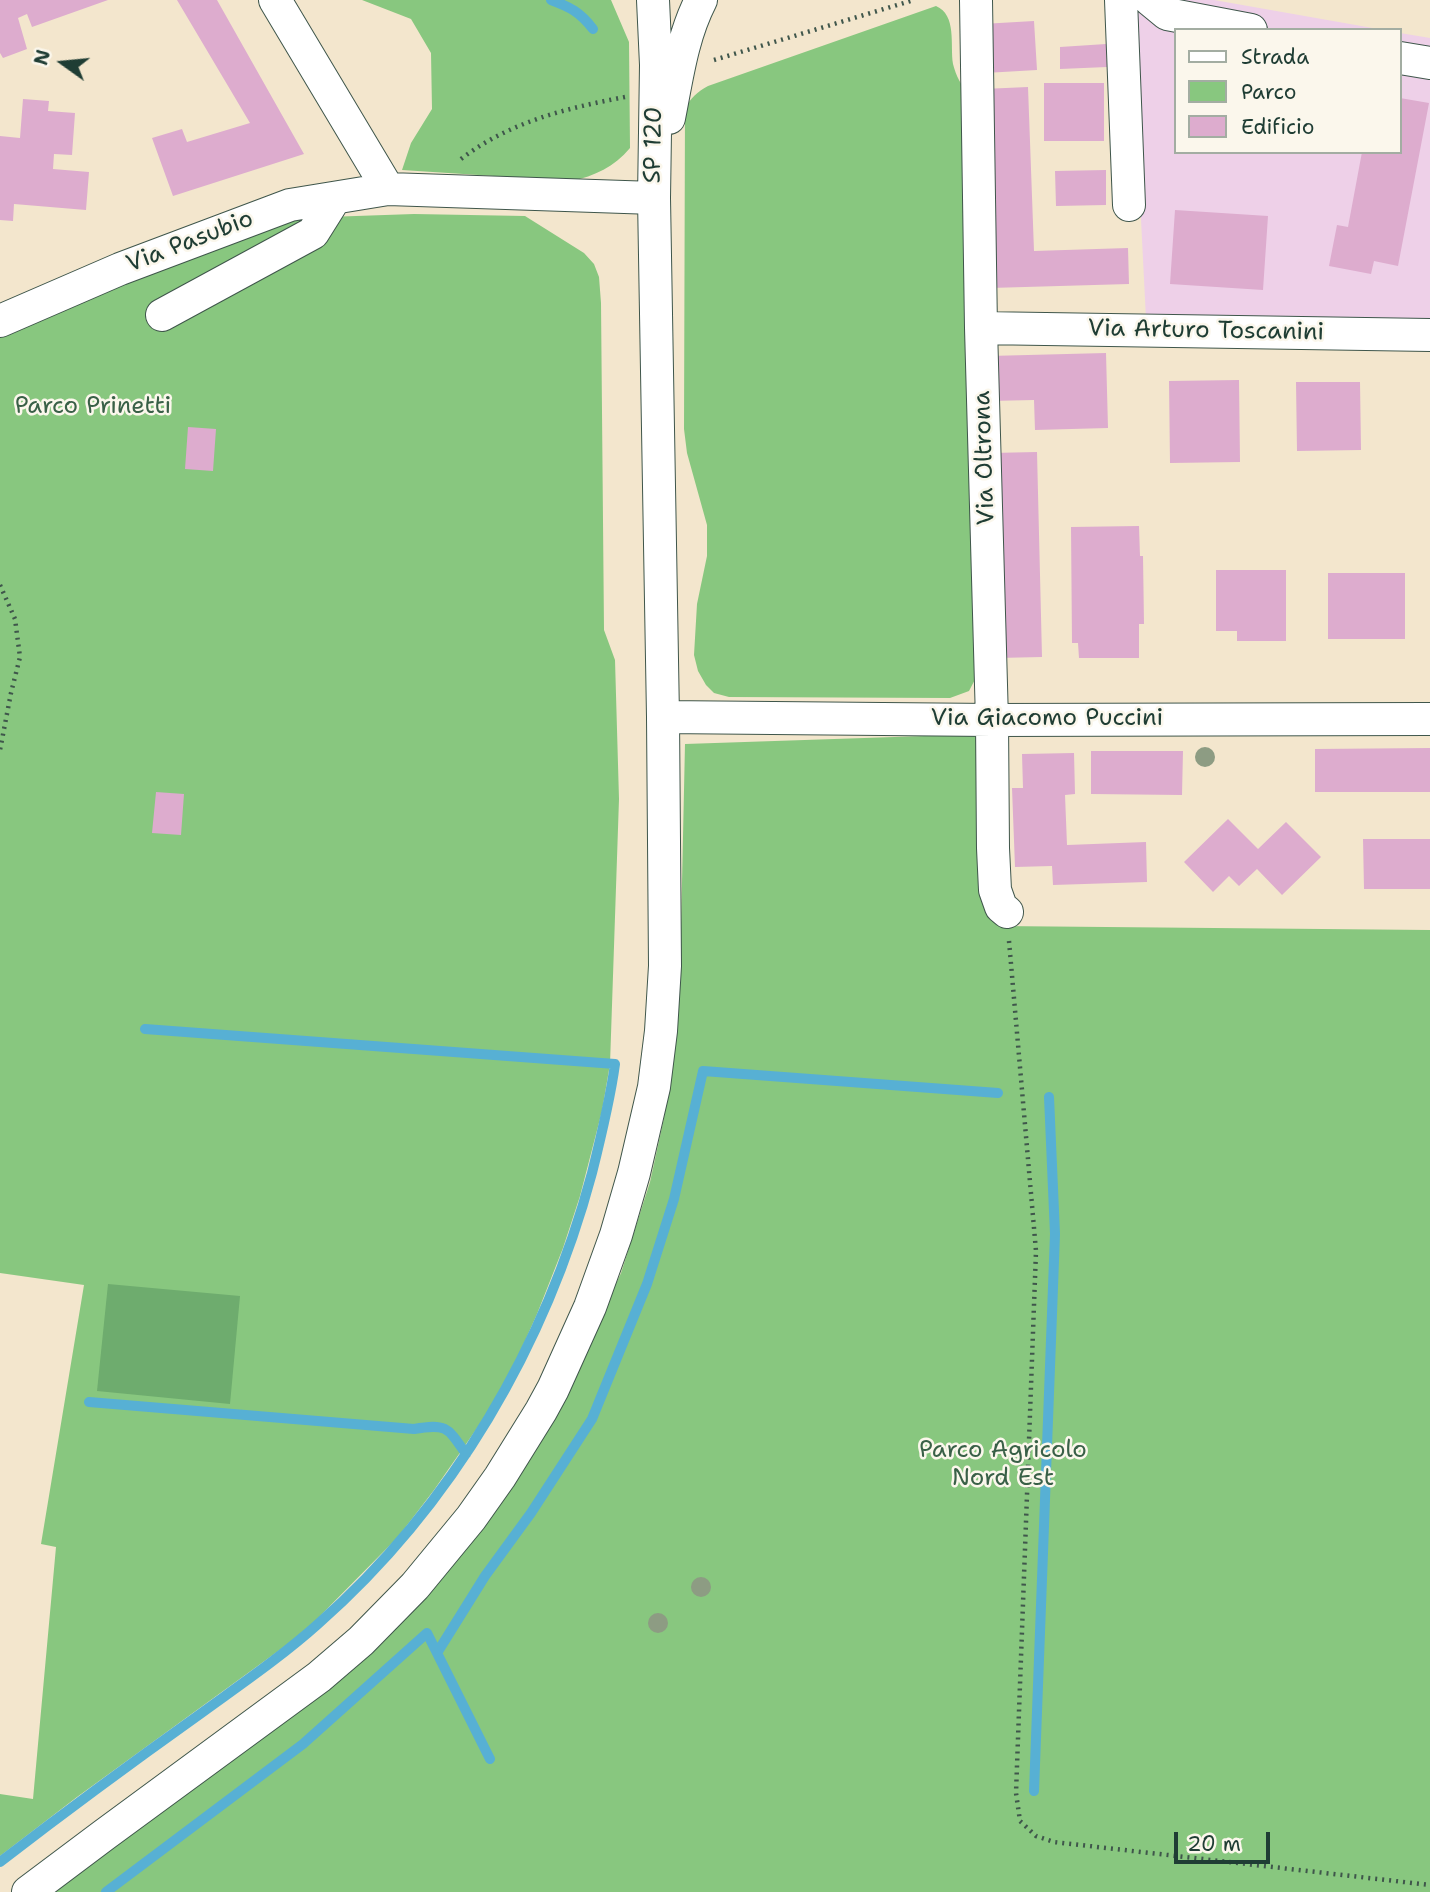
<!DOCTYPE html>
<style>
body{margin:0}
#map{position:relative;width:1430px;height:1892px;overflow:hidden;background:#f3e6cd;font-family:"Shantell Sans",sans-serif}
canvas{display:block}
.legend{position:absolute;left:1174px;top:28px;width:228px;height:126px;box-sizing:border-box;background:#fbf7ec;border:2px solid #a3ada2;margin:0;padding:9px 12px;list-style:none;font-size:21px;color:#1f3d34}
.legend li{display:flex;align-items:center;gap:14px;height:35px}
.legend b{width:35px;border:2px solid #a3ada2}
.north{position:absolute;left:28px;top:28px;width:70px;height:70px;-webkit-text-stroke:5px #fbf7ec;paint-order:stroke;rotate:285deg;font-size:19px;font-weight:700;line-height:28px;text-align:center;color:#1f3d34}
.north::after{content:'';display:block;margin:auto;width:24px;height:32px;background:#1f3d34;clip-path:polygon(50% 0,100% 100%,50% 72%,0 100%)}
.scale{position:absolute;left:1174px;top:1832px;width:96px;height:32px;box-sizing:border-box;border:4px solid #1f3d34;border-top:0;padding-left:9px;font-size:21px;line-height:24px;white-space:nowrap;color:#1f3d34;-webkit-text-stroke:5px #fbf7ec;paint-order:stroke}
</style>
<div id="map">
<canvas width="1430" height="1892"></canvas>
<ul class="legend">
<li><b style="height:9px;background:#fff"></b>Strada</li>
<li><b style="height:19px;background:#88c77f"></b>Parco</li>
<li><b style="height:19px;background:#ddacce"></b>Edificio</li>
</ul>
<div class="north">N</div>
<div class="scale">20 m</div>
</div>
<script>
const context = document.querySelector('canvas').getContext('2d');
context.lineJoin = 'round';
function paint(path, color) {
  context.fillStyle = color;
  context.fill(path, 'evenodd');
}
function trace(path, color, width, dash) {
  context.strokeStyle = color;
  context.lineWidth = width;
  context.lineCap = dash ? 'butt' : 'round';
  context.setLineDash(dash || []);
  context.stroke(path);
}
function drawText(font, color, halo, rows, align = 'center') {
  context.font = font + ' "Shantell Sans",sans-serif';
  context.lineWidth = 5;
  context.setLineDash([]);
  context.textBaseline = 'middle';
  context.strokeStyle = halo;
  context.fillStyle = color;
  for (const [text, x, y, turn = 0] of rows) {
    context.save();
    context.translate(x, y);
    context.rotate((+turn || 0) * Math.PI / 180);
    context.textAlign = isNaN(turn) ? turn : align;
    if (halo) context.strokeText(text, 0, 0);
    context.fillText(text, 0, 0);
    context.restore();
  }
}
paint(new Path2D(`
 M1130 0H1214L1384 30H1176V152H1400V33L1430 38V322L1146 319Z`), '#eed0e8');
paint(new Path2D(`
 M362 0H611L629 42 630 148C614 167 595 176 571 181L402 170 411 143 432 109 431 53 411 19Z
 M936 6C957 15 950 45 953 64 956 76 961 85 969 95L982 666 969 691 950 698 729 697 714 693 706 685 698 671 694 655 697 604 707 556V525L687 453 684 429 685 108C691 98 697 92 708 86Z
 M414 214 525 216 584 253 594 264 599 277 601 303 604 630 615 660 619 799 610 1064 602 1111 580 1196 563 1248 537 1314 513 1368 482 1421 434 1490 398 1537 316 1620 292 1641 77 1797 0 1856V1794L33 1799 56 1547 41 1544 84 1285 0 1273V337L141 270 298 218Z
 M984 734 987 843 998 926 1430 930V1892H50L341 1678 565 1390 621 1273 650 1182 664 1118 680 975 685 744Z`), '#88c77f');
paint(new Path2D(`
 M108 1284 240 1296 230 1404 97 1391Z`), '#6eac6e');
trace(new Path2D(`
 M551 0C570 7 580 12 593 29
 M89 1402 414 1429C447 1423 448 1428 466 1454
 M437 1653 490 1759
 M1034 1791 1055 1234 1049 1097
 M0 1862C65 1812 130 1764 196 1717 237 1687 280 1658 318 1624 453 1505 546 1345 592 1173 601 1137 610 1101 615 1064L145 1029
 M106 1892 303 1744 427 1633 437 1653 485 1576 531 1513 592 1419 647 1284 674 1199 703 1071 998 1093`), '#57b0d4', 10);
paint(new Path2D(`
 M0 0H108L32 27 27 14 18 18 27 49 3 58 0 53Z
 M177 0H217L304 154 173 196 152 138 182 129 187 142 250 123Z
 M1034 21 1037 70 985 73 982 24Z
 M1106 44 1107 67 1060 69V47Z
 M1044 83H1104V141H1044Z
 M1028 87 1034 251 1128 248 1129 284 990 288 983 89Z
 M1400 98 1429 103 1398 266 1374 261 1371 274 1329 266 1337 225 1348 227 1362 152H1400Z
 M23 99 49 101 48 111 75 113 72 155 54 154 53 169 89 172 86 210 14 204 13 221 0 220V136L20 138Z
 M1106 170V205L1056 206 1055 171Z
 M1175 210 1268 216 1263 290 1170 284Z
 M1106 353 1108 428 1035 430 1034 400 989 401V356Z
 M1239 380 1240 462 1170 463 1169 381Z
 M1296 382H1360L1361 450 1297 451Z
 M188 427 216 429 213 471 185 469Z
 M1037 452 1042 657 997 658 991 453Z
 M1139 526 1140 556H1143L1144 624H1139V658H1079L1078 643H1072L1071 527Z
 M1216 570H1286V641H1237V631H1216Z
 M1328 573H1405V639H1328Z
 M1430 748V792H1315V749Z
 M1091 751H1183L1182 795 1091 794Z
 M1074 753 1075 794 1065 795 1067 845 1146 842 1147 882 1053 885 1052 866 1015 867 1012 788H1023L1022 754Z
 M156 792 184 794 181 835 152 833Z
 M1228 819 1258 849 1286 822 1321 857 1282 895 1257 869 1239 886 1229 876 1213 892 1184 862Z
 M1363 839H1430V889H1364Z`), '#ddacce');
const minor = new Path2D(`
 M275 0 388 189
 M976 0 981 328 992 720 993 848 995 890 1001 907 1007 912
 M1121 0 1129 205
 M1150 0 1167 14 1251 30
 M1400 58 1430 63
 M669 118C677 78 682 37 701 0
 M162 315 313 233 335 198
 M0 321 120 269 290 205 388 189 654 198
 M981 328 1430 335
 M663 717 992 720 1430 719
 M28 1892 104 1835 319 1677 361 1641 415 1586 471 1518 500 1477 541 1411 553 1389 590 1307 616 1235 634 1173 654 1087 661 1031 665 966 663 717 654 198 656 65 653 0`);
trace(minor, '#3f564b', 34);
trace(new Path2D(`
 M714 60 914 0
 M461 159C509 122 567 108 625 97
 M0 585 15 619 20 657 11 693 0 750
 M1009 941 1036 1251 1016 1793 1020 1821 1036 1836 1054 1842 1430 1885`), '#3f564b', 4.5, [2, 5]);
trace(minor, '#fff', 32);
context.fillStyle = '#8d9c83';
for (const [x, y] of [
 [1205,757],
 [701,1587],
 [658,1623]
]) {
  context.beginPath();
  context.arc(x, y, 10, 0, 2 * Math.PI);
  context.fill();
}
drawText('24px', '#1f3d34', '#fbf7ec', [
 ["SP 120",654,145,-89],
 ["Via Pasubio",190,242,-21],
 ["Via Arturo Toscanini",1206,331,1],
 ["Via Oltrona",985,458,-92],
 ["Via Giacomo Puccini",1047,719]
]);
drawText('24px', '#396047', '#fbf7ec', [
 ["Parco Prinetti",93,407],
 ["Parco Agricolo",1003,1451],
 ["Nord Est",1003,1479]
]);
</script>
